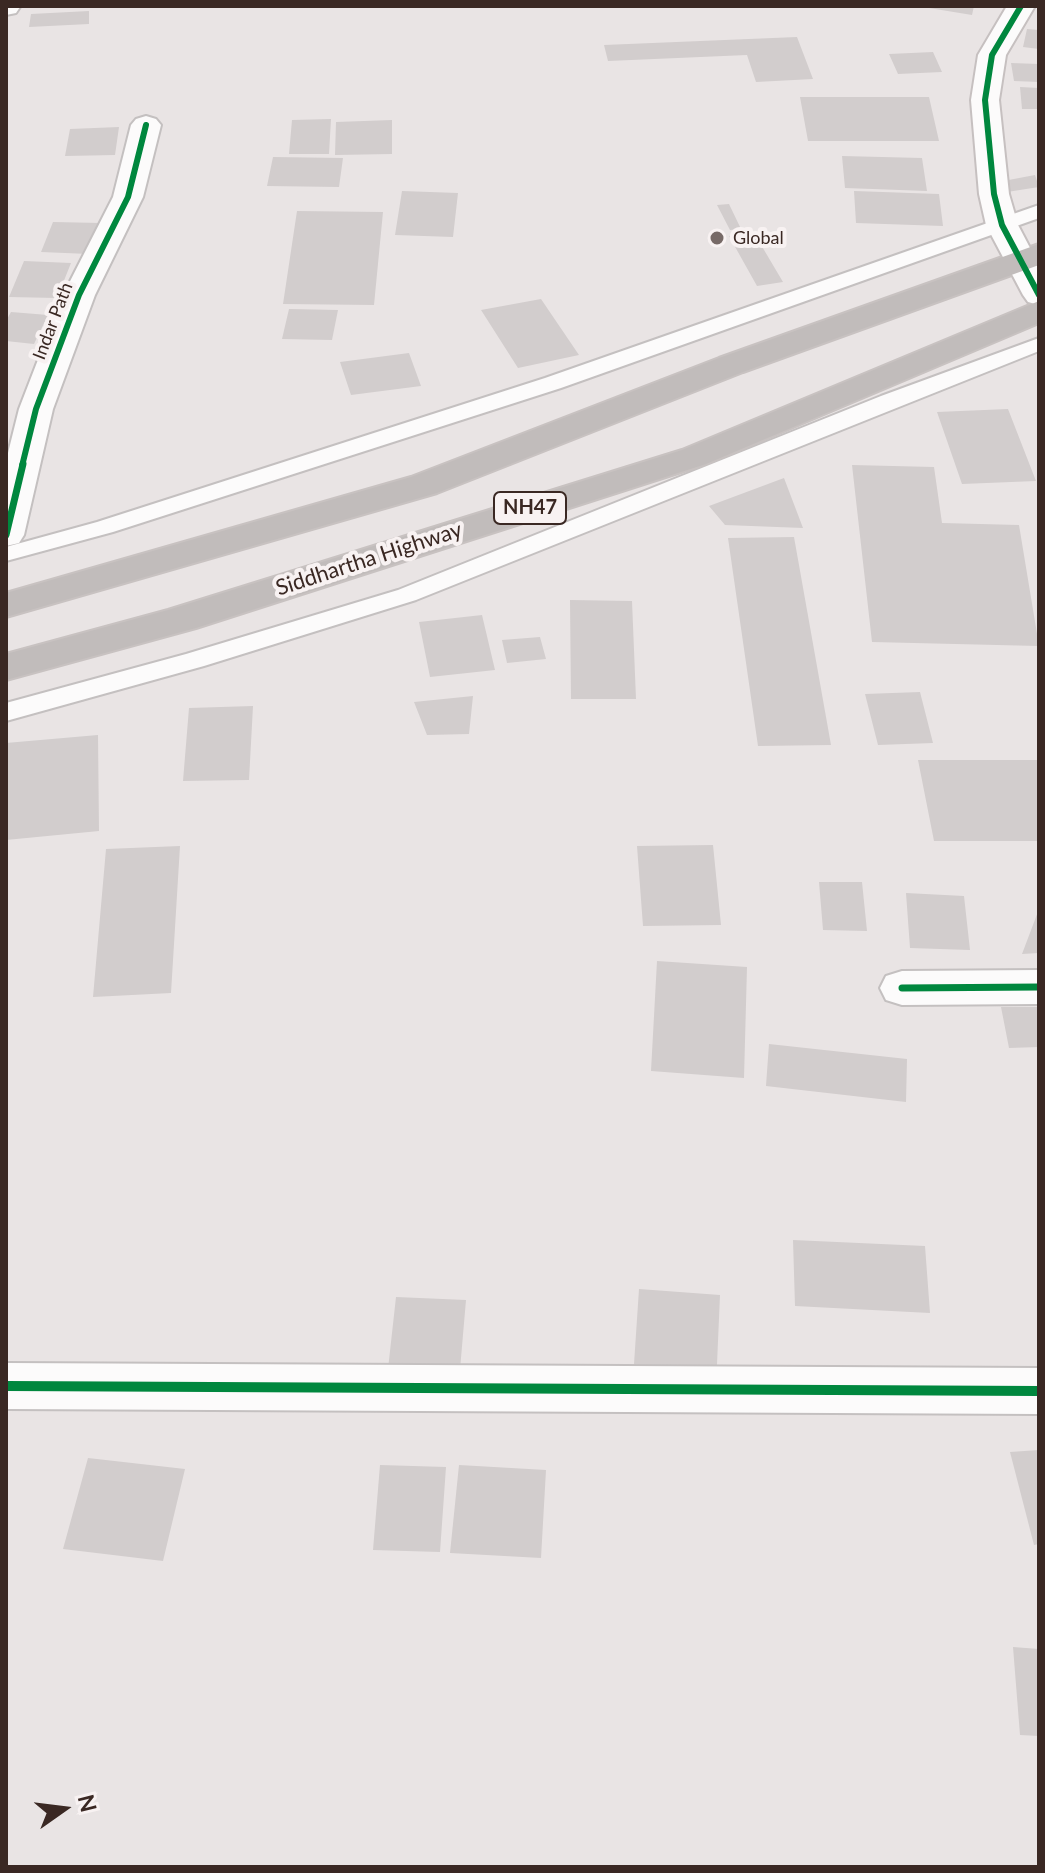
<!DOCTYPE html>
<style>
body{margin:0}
#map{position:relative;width:1045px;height:1873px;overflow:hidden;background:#e9e4e4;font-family:Lato,sans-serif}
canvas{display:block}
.frame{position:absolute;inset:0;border:8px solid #3a2823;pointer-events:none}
.north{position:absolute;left:24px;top:1769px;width:80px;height:80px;-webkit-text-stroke:6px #f8f2f2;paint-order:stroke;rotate:76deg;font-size:22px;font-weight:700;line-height:32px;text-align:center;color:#3a2823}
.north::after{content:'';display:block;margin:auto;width:28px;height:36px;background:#3a2823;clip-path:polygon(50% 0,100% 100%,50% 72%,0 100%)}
</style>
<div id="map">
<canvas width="1045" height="1873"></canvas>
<div class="frame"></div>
<div class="north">N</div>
</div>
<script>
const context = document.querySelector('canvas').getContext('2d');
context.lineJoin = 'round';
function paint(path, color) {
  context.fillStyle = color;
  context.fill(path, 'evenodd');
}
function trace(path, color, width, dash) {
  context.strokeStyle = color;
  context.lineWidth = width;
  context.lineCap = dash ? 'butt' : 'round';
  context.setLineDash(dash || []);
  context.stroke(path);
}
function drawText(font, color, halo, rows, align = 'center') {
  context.font = font + ' Lato,sans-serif';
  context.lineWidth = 8;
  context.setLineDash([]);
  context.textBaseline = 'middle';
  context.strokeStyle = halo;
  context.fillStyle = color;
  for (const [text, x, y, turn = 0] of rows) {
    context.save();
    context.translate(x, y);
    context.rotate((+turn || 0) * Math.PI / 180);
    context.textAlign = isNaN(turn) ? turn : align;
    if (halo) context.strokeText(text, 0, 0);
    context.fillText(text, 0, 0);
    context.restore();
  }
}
paint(new Path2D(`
 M917 6H974L972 15Z
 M89 11V24L29 27 31 14Z
 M1027 29 1039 30V49L1023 47Z
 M797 37 813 79 756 82 747 55 608 61 604 45Z
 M933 52 942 72 898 74 889 54Z
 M1011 63 1039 64V82L1014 81Z
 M1020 87 1039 88V109H1022Z
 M800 97H929L939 141H808Z
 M331 119 329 154H289L292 120Z
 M392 120V154L335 155 336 122Z
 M119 127 115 155 65 156 70 129Z
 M842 156 922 158 927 191 845 188Z
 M273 157 343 158 339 187 267 186Z
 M1035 175 1039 187 1007 192 998 182Z
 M402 191 458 193 453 237 395 235Z
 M854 191 939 194 943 226 856 223Z
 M729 204 741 229 730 230 717 205Z
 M297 211 383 212 374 305 283 304Z
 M53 222 101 223 89 254 41 252Z
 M754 233 783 282 757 286 729 236Z
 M24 261 71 263 57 298 9 297Z
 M541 299 579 355 518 368 481 310Z
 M289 309 338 310 332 340 282 339Z
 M11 312 48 315 34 344 6 341V321Z
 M409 353 421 386 351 395 340 362Z
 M1008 409 1036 481 962 484 937 412Z
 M852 465 934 467 942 523 1019 525 1039 646 872 642Z
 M784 478 803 528 725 525 709 506Z
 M794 537 831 745 758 746 728 538Z
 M570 600 632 601 636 699H571Z
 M482 615 495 670 430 677 419 622Z
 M540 637 546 659 507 663 502 640Z
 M920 692 933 743 878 745 865 694Z
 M473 696 469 734 427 735 414 702Z
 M253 706 249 780 183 781 189 708Z
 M98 735 99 831 6 840V743Z
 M918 760H1039V841H934Z
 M713 845 721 925 643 926 637 846Z
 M180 846 171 993 93 997 106 849Z
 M819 882H862L867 931 823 930Z
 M906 893 964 896 970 950 910 948Z
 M1039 909V953L1022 954Z
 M657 961 747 967 744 1078 651 1071Z
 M1001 1007H1039V1047L1009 1048Z
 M769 1044 907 1059 906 1102 766 1086Z
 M793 1240 925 1246 930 1313 795 1306Z
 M639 1289 720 1295 716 1387 633 1379Z
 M396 1297 466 1300 459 1381 387 1378Z
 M1039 1450V1544L1034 1545 1010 1452Z
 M88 1458 185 1469 163 1561 63 1549Z
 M380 1465 446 1467 440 1552 373 1550Z
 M459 1465 546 1470 541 1558 450 1553Z
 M1013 1647 1039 1649V1736L1020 1735Z`), '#d2cdcd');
const lane = new Path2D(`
 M1039 205V218L561 388 113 532 6 561V547L97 522 545 378Z
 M1039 338V351L416 600 204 666 6 721V703L186 654 398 590 881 396Z`);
const street = new Path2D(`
 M6 6H20V7L16 13 6 15Z
 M146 116 156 119 161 125 143 197 95 295 53 409 24 535 19 543 6 546V461L19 409 63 295 113 197 131 125 136 119Z
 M1039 970V1004L902 1005 886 1000 880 988 886 976 902 971Z
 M6 1363 1039 1368V1414L6 1409Z`);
const secondary = new Path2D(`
 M1007 6H1035L1006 55 999 100 1009 194 1018 225 1039 265V305L1028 302 1023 295 986 225 979 194 971 100 978 55Z`);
const highway = new Path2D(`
 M1039 244V265L743 372 437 493 6 617V593L411 477 719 358Z
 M1039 301V323L706 464 196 628 6 680V654L168 610 682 450Z`);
trace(lane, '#c4c0c0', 4);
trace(street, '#c4c0c0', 4);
trace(secondary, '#c6c0c0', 4);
trace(highway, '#c8c2c1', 4);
paint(lane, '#fcfbfb');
paint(street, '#fcfbfb');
paint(secondary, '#fcfbfb');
paint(highway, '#c1bcbb');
trace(new Path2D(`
 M1021 6 992 55 985 100 994 194 1002 225 1039 295
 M22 466 36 409 79 295 128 197 146 125`), '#00873e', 6);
trace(new Path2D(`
 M6 535 23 464
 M902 988 1039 987`), '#00873e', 7);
trace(new Path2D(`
 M6 1386 1039 1391`), '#00873e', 10);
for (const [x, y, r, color] of [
 [717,238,8,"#776a67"]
]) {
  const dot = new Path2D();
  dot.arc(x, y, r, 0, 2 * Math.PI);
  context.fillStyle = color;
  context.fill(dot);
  trace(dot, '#f8f2f2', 3);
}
drawText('18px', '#3a2823', '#f8f2f2', [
 ["Global",733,238]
], 'left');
drawText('18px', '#3a2823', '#f8f2f2', [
 ["Indar Path",53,321,-69]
]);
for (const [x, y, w] of [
 [530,508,72]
]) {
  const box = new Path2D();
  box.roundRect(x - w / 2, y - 16, w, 32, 6);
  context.fillStyle = '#f8f2f2';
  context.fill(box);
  trace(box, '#3a2823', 2);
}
drawText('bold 20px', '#3a2823', null, [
 ["NH47",530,508]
]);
drawText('22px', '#3a2823', '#f8f2f2', [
 ["Siddhartha Highway",369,559,-18]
]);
</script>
